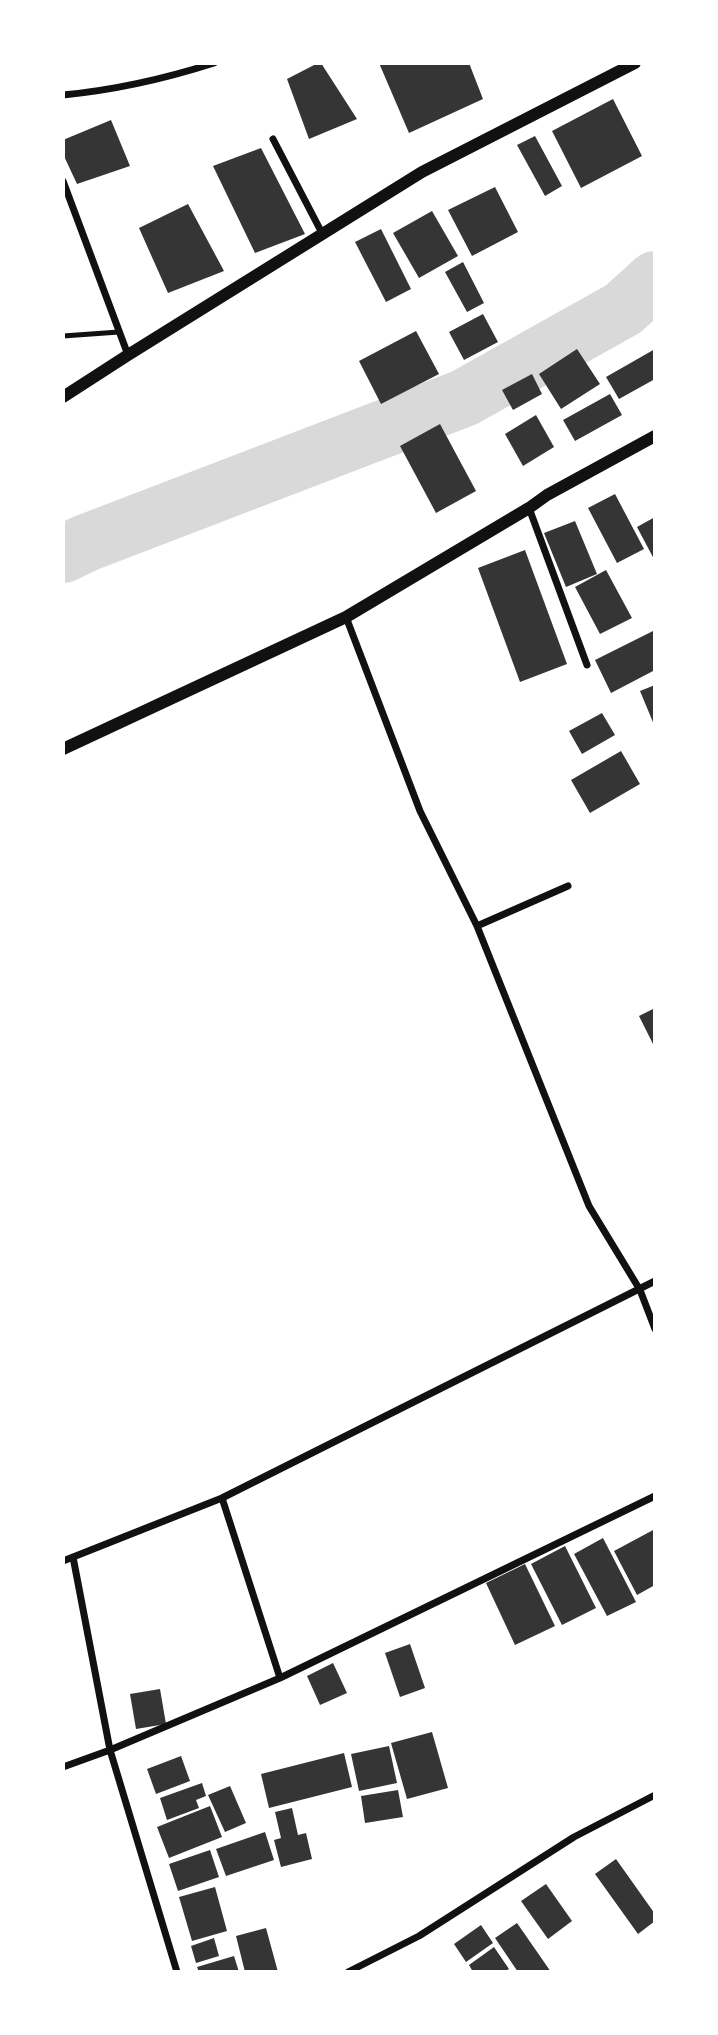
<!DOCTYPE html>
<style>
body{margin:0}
#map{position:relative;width:718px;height:2035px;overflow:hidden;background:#fff;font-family:Inter,sans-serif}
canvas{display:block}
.frame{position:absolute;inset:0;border:65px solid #fff;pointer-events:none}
</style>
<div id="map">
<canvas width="718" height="2035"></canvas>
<div class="frame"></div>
</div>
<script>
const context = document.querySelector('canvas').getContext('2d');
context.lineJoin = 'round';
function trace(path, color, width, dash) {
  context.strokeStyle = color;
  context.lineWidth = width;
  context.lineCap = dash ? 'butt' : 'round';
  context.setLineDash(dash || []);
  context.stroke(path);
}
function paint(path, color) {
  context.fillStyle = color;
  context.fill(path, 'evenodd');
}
trace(new Path2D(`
 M63 554 86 543 464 398 623 309 655 280`), '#d9d9d9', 58);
paint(new Path2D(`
 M318 63H321L357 119 309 139 287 79Z
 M379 63H469L483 99 409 133Z
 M613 99 642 156 581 188 552 131Z
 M111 120 130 166 77 184 63 154V140Z
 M535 136 562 186 545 196 517 145Z
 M261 148 305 234 255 253 213 166Z
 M495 187 518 232 472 256 448 210Z
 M188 204 224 271 168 293 139 228Z
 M432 211 458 256 419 278 393 233Z
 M381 229 411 289 386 302 355 242Z
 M463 262 484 303 467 312 445 272Z
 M483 314 498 342 464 360 449 332Z
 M416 331 439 374 381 404 359 361Z
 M577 349 600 384 561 409 539 374Z
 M655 349V379L619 399 606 377Z
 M532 374 542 394 513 410 502 390Z
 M610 394 622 415 575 441 563 420Z
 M536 415 554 447 523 466 505 434Z
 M440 424 476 491 436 513 400 446Z
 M615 494 644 549 617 563 588 508Z
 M655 517V561L637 527Z
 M575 521 597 574 566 587 544 533Z
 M525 550 567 664 520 682 478 568Z
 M606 570 632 618 600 634 575 587Z
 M655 630V670L611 693 595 660Z
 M655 685V727L640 691Z
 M602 713 615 735 582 754 569 731Z
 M621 751 640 784 590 813 571 780Z
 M655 1008V1048L639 1016Z
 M655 1529V1585L637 1595 614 1551Z
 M603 1538 636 1602 607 1616 574 1554Z
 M565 1546 596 1608 562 1625 531 1564Z
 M525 1564 555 1626 515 1645 486 1583Z
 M410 1644 425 1688 400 1697 385 1653Z
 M333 1663 347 1693 320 1705 307 1676Z
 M160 1689 166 1724 136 1729 130 1694Z
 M432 1732 448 1788 407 1799 391 1743Z
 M389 1746 397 1783 359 1791 351 1754Z
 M344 1753 352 1787 269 1808 261 1774Z
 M181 1756 190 1781 156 1794 147 1769Z
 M202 1783 206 1796 196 1800 199 1808 167 1820 160 1798Z
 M230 1786 246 1823 225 1832 208 1795Z
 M398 1790 403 1817 365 1823 361 1796Z
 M210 1806 222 1837 169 1858 157 1827Z
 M292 1808 298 1835 306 1833 312 1859 281 1867 274 1840 281 1838 275 1812Z
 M265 1832 274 1860 226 1876 216 1849Z
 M210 1850 219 1877 178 1891 169 1864Z
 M616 1859 655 1914V1921L638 1934 595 1874Z
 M546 1884 572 1921 548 1939 521 1901Z
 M215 1887 227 1931 192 1941 179 1897Z
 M517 1923 551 1972H518L495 1938Z
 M481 1925 493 1943 466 1962 454 1944Z
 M266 1928 278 1972H245L236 1936Z
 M214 1938 219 1956 196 1963 191 1946Z
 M494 1947 509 1969 504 1972H473L469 1965Z
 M234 1956 239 1972H199L197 1967Z`), '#353535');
trace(new Path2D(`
 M63 336 119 332`), '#111', 5);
trace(new Path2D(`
 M63 95C115 90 164 79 214 63
 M273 139 323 235
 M63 181 128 355
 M529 508 587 665
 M346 617 420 811 477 926 589 1206 640 1290 655 1329
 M477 926 568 886
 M222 1498 280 1678
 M73 1557 110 1750 177 1972
 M63 1561 222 1498 655 1281
 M63 1767 110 1750 280 1678 655 1496
 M348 1972 419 1936 574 1837 655 1795`), '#111', 7);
trace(new Path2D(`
 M63 397 128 355 422 172 635 63
 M63 749 346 617 529 508 547 495 655 436`), '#111', 12);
</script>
